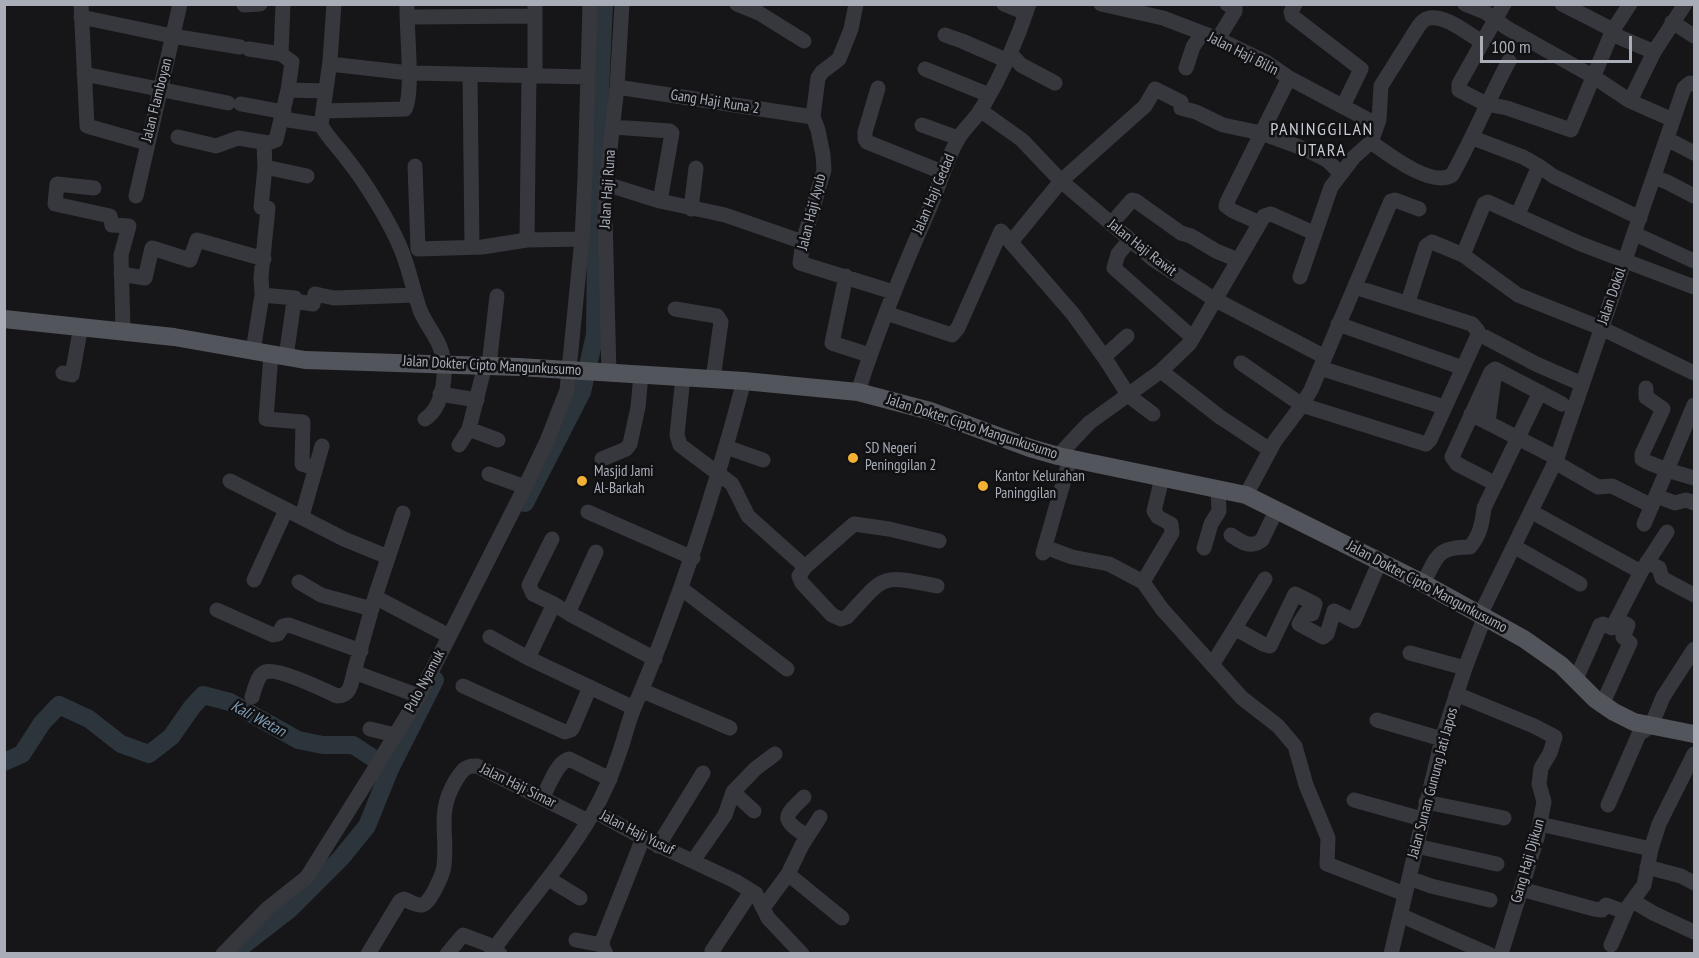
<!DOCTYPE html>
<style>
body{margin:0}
#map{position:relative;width:1699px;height:958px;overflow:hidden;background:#161618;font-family:"PT Sans Narrow",sans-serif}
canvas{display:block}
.frame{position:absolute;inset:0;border:6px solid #a8adb8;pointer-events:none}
.scale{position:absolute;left:1480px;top:36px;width:152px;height:27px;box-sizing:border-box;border:3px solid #a8adb8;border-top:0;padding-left:8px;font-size:18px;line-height:21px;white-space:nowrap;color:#a8adb8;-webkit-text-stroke:4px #111113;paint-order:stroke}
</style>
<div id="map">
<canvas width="1699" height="958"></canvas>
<div class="frame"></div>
<div class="scale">100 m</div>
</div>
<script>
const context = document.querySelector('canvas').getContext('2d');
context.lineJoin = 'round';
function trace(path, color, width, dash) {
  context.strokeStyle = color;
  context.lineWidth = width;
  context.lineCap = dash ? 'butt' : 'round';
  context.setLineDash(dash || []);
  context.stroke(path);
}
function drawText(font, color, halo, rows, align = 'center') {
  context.font = font + ' "PT Sans Narrow",sans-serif';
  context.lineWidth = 5;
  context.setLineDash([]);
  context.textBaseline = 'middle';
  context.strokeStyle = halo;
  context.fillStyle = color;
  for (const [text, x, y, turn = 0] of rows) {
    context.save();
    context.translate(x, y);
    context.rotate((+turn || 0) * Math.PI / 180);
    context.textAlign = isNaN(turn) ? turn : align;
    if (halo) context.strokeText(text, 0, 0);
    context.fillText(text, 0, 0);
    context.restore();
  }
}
trace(new Path2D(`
 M525 503 582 392 595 335 597 154 604 4
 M4 762 22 754 42 723 59 705 89 719 121 744 149 754 171 737 192 707 203 695 230 702 298 740 323 745H353L390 769
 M232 954 289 910 341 858 367 826 390 769 435 680`), '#2c353c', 18);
trace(new Path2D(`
 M81 4 87 126 147 143
 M334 4 330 61 321 125C328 138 338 147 346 158 364 180 390 222 401 249 409 268 413 290 420 310 425 323 435 334 440 347 448 367 445 406 425 419
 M535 4V75
 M737 4 759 13 804 41
 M856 4 851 29 839 59 822 72 818 78 813 117 818 130 823 155 824 170 803 242 800 263 893 292
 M1004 4 1026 13
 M1101 4 1163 18 1218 39 1266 62 1289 78 1376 124
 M1295 4 1291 12 1292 16 1361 69 1343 106
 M1465 4 1485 12 1507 28 1594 77 1630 101
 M1504 4 1459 84V90L1486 104 1507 108 1571 130 1613 30 1630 4
 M1562 4 1613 30
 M244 5 260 4
 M81 17 172 36 240 47
 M413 17 535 16
 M1672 22 1694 36
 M1612 34 1654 52
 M945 35 962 41 1008 61
 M1218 39 1235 11V8L1227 4
 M281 54 283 4
 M1011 54 1021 65 1055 83
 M330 64 409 73
 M1186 68 1193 47 1202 33
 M925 69 989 95
 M415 73 588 77
 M84 74 228 103
 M470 75 472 247
 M617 87 813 117
 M878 88 865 132V139L867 142 942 172
 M288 90 325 91
 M241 104 284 112
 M980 110 1022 140 1061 181 1154 260 1214 299 1325 357
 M323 111 405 109C414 92 406 27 407 4
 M282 119 321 125
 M1673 120 1630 101 1654 52 1685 4
 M922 125 958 138
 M613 127 670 131 672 133 660 201
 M178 137 216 146 238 138 268 143 276 140 288 90 292 62 281 54 249 49
 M1473 138 1523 157 1539 166 1553 176 1640 218
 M1667 139 1694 153
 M1371 142C1388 154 1431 188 1452 175 1473 138 1489 98 1509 61
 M415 166 418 249 482 247 527 240 582 239
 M265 167 307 176
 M1654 177 1667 182 1694 196
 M606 184 660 201 725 215 803 242
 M94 188 57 184 55 204 110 216 112 225 129 226 121 255 123 330
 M136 196 180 4
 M691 209 696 168
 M1518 214 1539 166
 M1260 223 1233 211 1226 206 1227 202 1289 78
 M1111 224 1132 200 1136 201 1181 233 1191 236 1216 251 1238 260
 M1635 234 1694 261
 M527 240 529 75
 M1130 240 1118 254 1114 268 1193 338
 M1011 242 1061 181 1145 106 1155 89 1181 102V108L1196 112 1223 125 1261 133 1305 149 1327 160 1341 174
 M1463 255 1484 204 1488 202 1581 244 1694 287
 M121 274 145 278 152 248 190 260 197 240 264 259
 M846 276 832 343 869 355
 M1300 277 1331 187 1354 157 1371 142 1379 120 1381 86 1418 27C1421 23 1424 19 1429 18 1446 15 1468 34 1482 42
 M262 295 295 298 294 301
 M1408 302 1426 246 1432 242 1463 255 1518 295 1601 328 1694 373
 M675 309 717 316 721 322 713 379
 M886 313 952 335 958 328 1001 231 1073 314 1104 357 1129 396 1153 414
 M1338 324 1463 368
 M1485 337 1536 364 1582 384
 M253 351 262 295 261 277 268 208 261 207 265 167 264 143
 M271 355 266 419 303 422 302 464 315 468
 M286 357 294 301 313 304 315 294 334 298 415 295
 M1104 357 1127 336
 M1241 363 1302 405 1426 444 1430 440 1477 337 1478 331 1472 324 1355 287
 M489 365 497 296
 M1320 368 1444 407
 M1495 369 1491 372 1452 457 1457 464 1496 484
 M1495 369 1562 404
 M1161 371 1220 417 1270 450
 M63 373 72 375 81 326
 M609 373 605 217 606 184 617 87 622 4
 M683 377 677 435 680 445 732 484 748 516 805 567
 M858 392C878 328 904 266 931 205 940 183 946 161 957 141 963 129 975 120 982 108 1002 75 1017 41 1029 4
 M440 394 477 400
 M1694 405 1667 470 1694 478
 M1471 414 1557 458
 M1488 422 1494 378
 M469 429 498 440
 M459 445 469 429 485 365
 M726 447 763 460
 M1058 456 1089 423 1161 371 1190 343 1264 216 1271 214 1314 233
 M602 459 626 449 630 444 638 407 641 375
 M1555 462 1598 487 1612 486 1652 506
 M489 474 525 487
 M230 481 344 539 388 557
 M1246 495 1275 441 1302 405 1311 390 1391 201 1395 200 1419 209
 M1656 496 1675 503 1686 500 1694 503
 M588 512 693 558
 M1532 512 1641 572
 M302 516 322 446
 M1644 524 1667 470 1647 462 1642 459V454L1663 409 1646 397V388
 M1231 535C1241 542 1251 549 1262 540L1276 511
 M552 539 529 585 533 594 554 604 568 613 655 659
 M1045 547 1072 557 1109 564 1143 582 1162 609 1242 698 1278 726 1295 746 1306 785 1328 838 1327 864 1405 894
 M1515 547 1580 584
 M1204 548 1211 524 1219 511 1218 490
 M1043 553 1070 459
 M1647 562 1659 568 1662 578 1694 595
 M254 580 286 510
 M299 582 321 595 372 609
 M1143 582 1172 533 1171 524 1158 517 1154 511 1162 478
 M1423 583C1438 556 1436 547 1470 547 1480 535 1482 524 1484 508L1540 392
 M937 586C880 575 886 574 847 617L841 619 832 615 802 583 799 576 805 567 854 524 889 529 939 541
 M682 589 787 669
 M375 597 449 636
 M217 610 273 635 278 634 283 626 289 625 361 651
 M568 613 596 552
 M1481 613 1557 458 1684 88 1690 83 1694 84
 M1236 629 1263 644 1270 646 1295 594 1315 604 1312 614 1306 613 1299 624 1323 637 1327 634 1334 611 1354 621 1380 561
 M490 637 528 658 634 708
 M1410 653 1465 668
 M528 658 554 604
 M1212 665 1265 579
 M354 672 375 597 403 513
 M1576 679 1600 625 1603 624 1612 628 1641 572 1667 532
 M463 686 565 732 571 730 573 727 590 687
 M643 691 730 728
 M1456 694 1534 726 1555 737 1550 753 1541 768 1539 784 1544 802 1537 838 1501 954
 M252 697C255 689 257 675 265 672 277 667 324 690 337 696 351 696 351 683 354 672L419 696
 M1602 705 1630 643 1623 637 1628 625 1617 620
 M1377 720 1442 739
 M370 729 395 735
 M733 792 754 811
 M543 797C549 786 556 763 569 759L610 779
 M804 797C783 818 781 818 806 836
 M1354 800 1422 819
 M1426 802 1504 818
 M1608 805 1639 734 1651 726 1663 697 1694 649
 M594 811 643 838 735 881 756 894 768 918 802 954
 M1540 824 1651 849
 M658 846 703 773
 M1416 846 1497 864
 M693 861 725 815 733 792 755 769 775 754
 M1647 867 1681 876 1694 883
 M788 874 842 918
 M1409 878 1431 886 1490 900
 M549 879 580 898
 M1521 889 1594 909 1602 910 1606 905 1625 912
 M1633 901 1653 913 1694 932
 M763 908 788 874 802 845 820 817
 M1400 915 1489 954
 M576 940 602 945
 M1611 945 1627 908 1644 885 1651 849 1659 824 1694 754
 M494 949C527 903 564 863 593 813 604 794 613 772 620 751 625 737 628 722 634 708 680 600 714 495 744 381
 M712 951 751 892
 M223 954 268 908 307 877 374 770 419 696 525 487 547 441 567 390 582 239 585 178 590 4
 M368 954 400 901 404 899C409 901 416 906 422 905 430 904 443 874 444 866 448 832 436 813 456 780 462 771 465 765 477 766L588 821
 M447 954 463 935 487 944 500 954
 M606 954 602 945 603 939 643 838
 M1391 954 1442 739 1465 668 1485 616`), '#37383d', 15);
trace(new Path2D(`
 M4 319 174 337 305 360 519 367 744 381 858 392 930 411 1030 448 1058 456 1246 495 1423 583 1524 639 1561 665 1595 699 1614 712 1634 722 1694 734`), '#53555c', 18);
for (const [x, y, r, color] of [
 [853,458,6,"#f2b134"],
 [582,481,6,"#f2b134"],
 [983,486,6,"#f2b134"]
]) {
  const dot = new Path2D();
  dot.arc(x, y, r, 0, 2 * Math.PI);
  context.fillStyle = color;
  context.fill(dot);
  trace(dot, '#111113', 2);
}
drawText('15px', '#a8adb8', '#111113', [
 ["Jalan Haji Bilin",1243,54,27],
 ["Jalan Flamboyan",157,100,-76],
 ["Gang Haji Runa 2",715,102,9],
 ["Jalan Haji Runa",608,189,-86],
 ["Jalan Haji Gedad",934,194,-67],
 ["Jalan Haji Ayub",812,212,-76],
 ["Jalan Haji Rawit",1142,248,38],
 ["Jalan Dokol",1612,296,-71],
 ["Jalan Dokter Cipto Mangunkusumo",492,366,3],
 ["Jalan Dokter Cipto Mangunkusumo",972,427,18],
 ["Jalan Dokter Cipto Mangunkusumo",1427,587,28],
 ["Pulo Nyamuk",425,681,-62],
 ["Jalan Sunan Gunung Jati Japos",1433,783,-75],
 ["Jalan Haji Simar",518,786,26],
 ["Jalan Haji Yusuf",637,833,27],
 ["Gang Haji Djikun",1528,861,-74]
]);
drawText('15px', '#a8adb8', '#111113', [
 ["SD Negeri",865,449],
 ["Peninggilan 2",865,466],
 ["Masjid Jami",594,472],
 ["Al-Barkah",594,489],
 ["Kantor Kelurahan",995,477],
 ["Paninggilan",995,494]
], 'left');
drawText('italic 16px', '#7f9bb3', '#111113', [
 ["Kali Wetan",258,719,28]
]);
context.letterSpacing = '1.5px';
drawText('18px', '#c9ccd4', '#111113', [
 ["PANINGGILAN",1322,130],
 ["UTARA",1322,151]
]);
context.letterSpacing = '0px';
</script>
